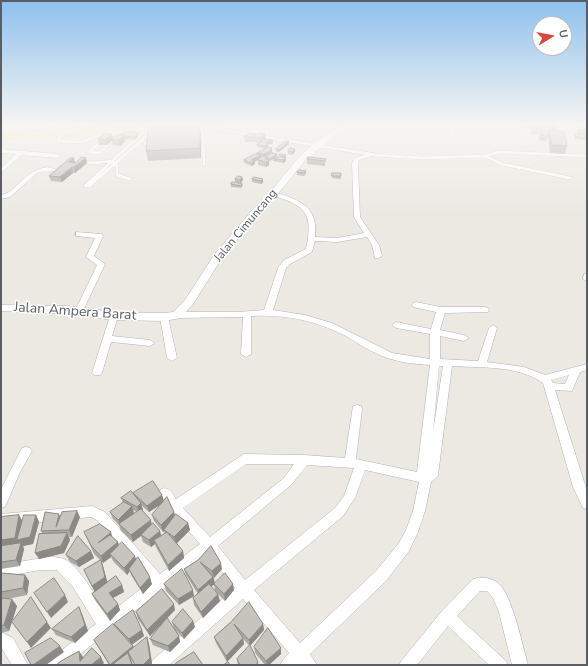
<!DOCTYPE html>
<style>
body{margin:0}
#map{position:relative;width:588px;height:666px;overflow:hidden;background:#ebe9e2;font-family:"Nunito Sans",sans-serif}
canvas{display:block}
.frame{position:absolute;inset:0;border:2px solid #5a5d61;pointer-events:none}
.north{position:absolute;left:532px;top:16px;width:40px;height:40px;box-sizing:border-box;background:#fff;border:1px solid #bdbec0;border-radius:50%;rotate:79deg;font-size:11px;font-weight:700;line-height:16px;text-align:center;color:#5a5d61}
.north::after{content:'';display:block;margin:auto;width:14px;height:18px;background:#d6493c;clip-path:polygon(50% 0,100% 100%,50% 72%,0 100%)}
</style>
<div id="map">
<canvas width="588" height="666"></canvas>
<div class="frame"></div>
<div class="north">U</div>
</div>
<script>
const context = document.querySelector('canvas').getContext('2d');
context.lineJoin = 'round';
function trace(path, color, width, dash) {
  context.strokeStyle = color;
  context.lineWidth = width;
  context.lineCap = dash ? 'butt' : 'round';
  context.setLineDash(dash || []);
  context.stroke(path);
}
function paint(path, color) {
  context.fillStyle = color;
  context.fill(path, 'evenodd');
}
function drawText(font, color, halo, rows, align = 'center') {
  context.font = font + ' "Nunito Sans",sans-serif';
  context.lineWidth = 3;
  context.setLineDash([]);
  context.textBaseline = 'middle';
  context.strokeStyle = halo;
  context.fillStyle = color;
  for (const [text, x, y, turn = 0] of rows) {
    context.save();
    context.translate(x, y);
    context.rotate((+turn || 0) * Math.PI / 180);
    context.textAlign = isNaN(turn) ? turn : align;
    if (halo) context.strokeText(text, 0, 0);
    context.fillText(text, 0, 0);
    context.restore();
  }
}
const service = new Path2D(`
 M452 125 453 136
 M200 126 203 135 204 165
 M93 128 106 127 109 125
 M148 128 85 186H89L152 131
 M114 130 89 152 99 153 125 129
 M72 132 77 125
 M48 133 56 125
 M60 133 59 141 81 142 93 138 98 128
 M521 133 526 125
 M3 136 14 125
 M145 144 151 137
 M373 155 423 158 485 156 500 152 587 156
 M485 156 502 164 570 178
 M81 162 93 163 112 161 117 166V175L130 179`);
const minor = new Path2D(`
 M200 125 373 153 376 155 359 160 358 163 360 217 379 245 382 256 378 258H375L372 245 367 237 337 242 315 241 312 252 290 264 286 268 273 310 305 315 332 323 392 353 430 359V334L396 328 392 325 396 322 431 329 436 312 413 307 412 305 413 303 416 302 441 307H485L488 308 489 310 488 312 445 313 440 330 464 335 469 338 464 341 440 336V359L478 361 489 328 493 325 497 328 487 362 524 367 545 375 587 364V370L580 372 572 391 555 390 587 491V509L583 508 573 487 543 383C518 365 481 368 452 366L438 475 436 478 431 482 425 511 418 532 409 551 386 581 310 654 317 665H280L283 660 289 653 243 599 169 665H150L153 660 235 588 208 554 66 665H46L49 660 96 624 73 587 57 570H40L1 577V565L48 557C54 557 60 557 66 560 82 570 97 599 107 615L150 582 97 520 91 517 1 526V514L92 506 105 512 160 574 200 544 171 511 159 493 161 489C169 486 172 493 176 499L244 454 304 455 345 458 353 406 357 405 361 406 362 409 356 459 417 472 430 365C413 364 397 362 382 356 368 350 356 342 344 335 314 320 284 314 251 316V354L246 357 241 354 243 317 177 318 173 315 177 312H238L264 310 278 268 284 260 306 249C314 213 305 205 271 195V193C276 192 283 195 289 197 310 205 317 215 315 237L337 238 364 233 354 217 352 163 355 158 365 155 202 128 199 126ZM439 366H443L433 432ZM569 375 565 384 553 383 551 380ZM246 464H294L284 478 210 537 183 508ZM307 465 354 468 344 496 335 508 245 580 218 546 292 484ZM365 470 419 482 413 511 406 530 399 543 376 571 300 643 254 590 343 516 355 498Z
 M1 149 58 154 61 156 58 158 22 155 1 173V168L16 154 1 153Z
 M48 167 58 170C54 173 44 170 37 173L10 197 1 199V195C17 193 23 170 48 167Z
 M76 232 102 234 103 236 94 256 105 264 83 311 79 314 75 311 97 265 86 257 95 238 76 236Z
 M584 274H587V281L583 279Z
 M114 313 118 316 112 336 150 340 155 343 150 346 111 342 102 373 100 375H94L92 373 110 316Z
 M164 314 168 317 177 358 172 361 167 358 160 317Z
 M26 447 30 448 32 451 20 472 5 507 1 508V489L22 448Z
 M477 578C484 577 492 578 498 583 512 594 523 647 528 665H512L499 612 493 598 489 593 487 591H480L457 616 505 660 508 665H489L448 626 417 665H399L402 660 442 611 472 580Z
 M1 632 13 638 28 665H12L1 647Z`);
const tertiary = new Path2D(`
 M340 125H347L305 161 276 196 260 212 222 258 193 304 181 318 164 321 114 320 68 314 1 311V305L68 306 114 312 164 313 173 312 185 300 214 255 254 208 270 192 299 157 313 144Z`);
const secondary = new Path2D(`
 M179 125H222L218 127 182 129 178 127Z
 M529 125H557L587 127V131L533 127Z`);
const primary = new Path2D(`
 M142 125H160L156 128 137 131 1 139V133Z`);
trace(service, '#afb2b6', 3.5);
trace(minor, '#afb2b6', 1);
trace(tertiary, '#afb2b6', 1);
trace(secondary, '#aeb1b6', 1);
trace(primary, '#e2bf64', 1);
trace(service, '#fff', 3);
paint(minor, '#fff');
paint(tertiary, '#fff');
paint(secondary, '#fff');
paint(primary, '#f6ebac');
paint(new Path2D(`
 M95 125H105V126H95Z
 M114 125H121L120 126H115Z
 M127 125H134L133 126H127Z
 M532 125 540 130 538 135 530 134Z
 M542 125 555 129V130L567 146 565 154 550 153 548 137 546 141 539 140 540 130Z
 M200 126 201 136V158L148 161 146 151 180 127Z
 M578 129 587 130V135H583L586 138 585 140 575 139V134H578L577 132Z
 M138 132 139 134 135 140 124 139 125 141 120 146 113 145 112 140 107 145H99L98 139 112 134 113 139 120 135Z
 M255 134 256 136 273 143 268 145V146L265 149 258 147 257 145 259 143 255 142H245L244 137Z
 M289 141V144L279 152H276V149Z
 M272 148V152L266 156H277L275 158 278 157 280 154 286 158V161L283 163 273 161V159L270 161H269V165L266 167 258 165V160L255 161V164L252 166 244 163V160L257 155V153Z
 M288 151 295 152 292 155 288 154Z
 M74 158 75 163 86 158 87 163 75 173H73L62 182 51 181 49 176Z
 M307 159H326L325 164V166L307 164Z
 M306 171V174L304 176 297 175V172Z
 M332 173H341V179L332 178Z
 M242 177 243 180 240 183H242L243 186 241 188 231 187V184L235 182V179Z
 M252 179H263V182L261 184 252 182Z
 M133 493 162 495 164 501 174 512 175 516 188 523 190 530 176 544 183 551 184 558 169 571 156 547 155 544 151 547 143 542 141 536 133 542 121 531 119 525 113 519 110 512 123 503 121 498 134 495ZM163 503 152 515 154 521 163 532 164 531 165 534 161 536 142 511 143 510 141 505 149 512ZM133 510 137 512 130 516 134 513Z
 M19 515 22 521 36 515 39 522 33 544 23 546 24 549 20 566 1 569V517Z
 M80 517 72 537H69L70 540 64 553 39 559 43 534 41 531Z
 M84 532 113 538 118 542 119 545 136 560 152 584 143 594 131 575 130 571 127 575 113 561 111 557 103 563 101 560 103 566 107 583 122 585 124 592 113 598 118 604 120 610 110 621 95 600 92 594 95 592 84 570 100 560 94 554Z
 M91 551 94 558 79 567 70 562 66 555Z
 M198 560 222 569 214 578 215 584 211 586 220 601 203 618 194 605 193 598 198 594 186 575 184 569Z
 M1 573 25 575 29 581 27 595 7 599 17 606 9 631 1 633Z
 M164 584 194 596 179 605 166 591Z
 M214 584 234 590 225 601 215 591Z
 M175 610 167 618 179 636 180 642 170 652 153 645 150 639 165 621 150 636 138 619 136 612Z
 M82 614 88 631 75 643 56 635 52 629Z
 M193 621 195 627 184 639 174 629 172 622Z
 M231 622 263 624 264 630 250 646 259 665H238L237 659 250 646 243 639 244 644 227 662 216 643 214 637Z
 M114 624 142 630 144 636 132 645 134 648 149 644 152 663 151 665H135L130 657 133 665H109L94 640 116 628Z
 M254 647 281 648V654L269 665H265L255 653Z`), '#aba9a3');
paint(new Path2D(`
 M200 126 201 136V158L200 148Z
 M138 132 139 134 135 140 134 137Z
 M112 134 113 140 107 145 105 140Z
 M265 134 266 140 260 144V138Z
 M124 135 125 141 120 146 119 140Z
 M273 140V143L268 145V146L265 149 266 143Z
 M289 141V144L279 152V150Z
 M272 148V152L265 156 267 157V161L269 160V165L266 167V162L264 157V154Z
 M295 149V152L292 155V152Z
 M277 154V156L270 161V159Z
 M261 155V158L258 159V160L252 163 251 160Z
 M286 155V161L283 163V160L285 159V157Z
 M74 158 75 163 68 162Z
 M86 158 87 163 75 173 74 167Z
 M255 161V164L252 166 251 163Z
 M72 167 73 173 62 182 60 177Z
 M242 177 243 180 240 183V180Z
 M263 179V182L261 184V181Z
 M162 495 164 502 149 512 147 506Z
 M141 503 143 510 139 514 137 507Z
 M132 506 134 513 121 526 118 520Z
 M77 511 80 517 72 537 69 530Z
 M174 512 176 518 163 532 161 525Z
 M59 514 62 521 56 527Z
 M19 515 23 522 36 515 39 522 33 544 23 546 24 549 20 566 16 560 1 548V540Z
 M151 520 152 527 133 542 131 535Z
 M188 523 190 530 176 544 174 537Z
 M160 531 162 538 154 540 155 544 151 547 149 540Z
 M111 532 113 539 98 543Z
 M67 533 70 540 64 553 39 559 35 553Z
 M118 542 120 549 110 554 111 557 103 563 101 556Z
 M91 551 94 558 79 567 76 561Z
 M183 551 184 558 169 571 168 565Z
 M135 556 137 562 129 569 130 571 127 575 124 568Z
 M101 560 103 566 108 584 95 593 92 586Z
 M221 563 222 569 214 578 212 571Z
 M25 575 29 581 27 595 23 588Z
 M150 577 152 584 143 594 140 588Z
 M213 577 215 584 199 596 198 590Z
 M233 584 234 590 225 601 224 594Z
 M122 585 124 592 111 599 109 593Z
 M193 590 194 596 179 605 178 599Z
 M218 594 220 601 203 618 201 612Z
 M65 595 68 602 51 618 47 612Z
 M12 599 17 606 9 631 4 625Z
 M118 604 120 610 110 621 107 614Z
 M174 604 175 610 150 636 147 630Z
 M79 607 82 614 88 631 75 643 71 637Z
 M193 621 195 627 184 639 182 633Z
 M47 622 51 628 31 648 27 642Z
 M263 624 264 630 250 646 249 640Z
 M142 630 144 636 131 645 129 639Z
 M179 636 180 642 170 652 168 646Z
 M147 637 149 644 152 663 151 665H143Z
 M243 638 244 644 227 662 226 656Z
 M60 646 64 652 46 665H33Z
 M133 646 136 652H128L133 665H110Z
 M281 648V654L269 665H267L266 661Z
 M79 651 83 657V665L80 661Z
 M101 657 104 663 102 665H91Z`), '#8b8985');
const building = new Path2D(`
 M180 125V127L200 126V148L146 151 148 129Z
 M532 125H541L540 130 531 129Z
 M542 125 551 126 550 130 549 132 548 131V136L541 135Z
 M550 125 555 126V129L551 128V126H550Z
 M578 129 587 130V132H579Z
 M550 130 564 131 567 146 552 145Z
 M124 132H138L134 137 124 136V135H120Z
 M250 133 255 134 254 135H256L254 137H244Z
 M260 133 265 134 260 138 254 137Z
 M105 134H112L105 140 98 139Z
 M575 134 585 135 586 138 576 137Z
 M117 135H124L119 140H112Z
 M266 139 273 140 267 142 266 143 268 144 265 146 257 145Z
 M286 141H289L279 150 276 149Z
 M269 147 272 148 270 149 272 150 264 154 257 153Z
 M290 148 295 149 292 152 288 151Z
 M272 153 277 154 270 159 267 158V156Z
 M255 154 261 155 251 160 255 161 251 163 244 160Z
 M280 154 286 155 285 157 280 156 286 158 283 160 273 159 278 157Z
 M263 156 267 157 265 159 269 160 266 162 258 160Z
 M82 157 86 158 74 167H72L60 177 49 176 70 158H74L68 162 75 163Z
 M308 157 326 159 325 161 307 159Z
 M299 170 306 171 304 173 297 172Z
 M332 173H341V176H332Z
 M238 176 242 177 240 180 235 179Z
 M254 177 263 179 261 181 252 179Z
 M232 182H239L238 183H242L241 186 231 184Z
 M153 481 162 495 147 506 133 493Z
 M131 491 141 503 137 507 121 498Z
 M167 497 174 512 161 525 152 515Z
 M124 502 132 506 118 520 110 512Z
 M141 509 151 520 131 535 119 524Z
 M77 511 69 530 41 531 45 512 59 514 56 527 62 512Z
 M176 514 188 523 174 537 167 532 183 551 168 565 154 540 167 532 164 530Z
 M19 515 15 538 1 540V517Z
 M24 515H36L30 537 17 540Z
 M153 523 160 531 149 540 141 535Z
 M100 524 111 532 98 543 110 535 118 542 101 556 92 547 84 532Z
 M67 533 61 546 35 553 39 534Z
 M78 536 91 551 76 561 66 555Z
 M122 542 135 556 124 568 110 554Z
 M21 543 16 560 1 562V546Z
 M211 546 221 563 212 571 200 562 213 577 198 590 184 569 198 560Z
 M138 557 150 577 140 588 129 569Z
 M101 560 105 577 92 586 84 570Z
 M182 569 193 590 178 599 164 584Z
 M1 573 25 575 23 588 1 592Z
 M225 573 233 584 224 594 214 584Z
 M116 576 122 585 109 593 118 604 107 614 92 594Z
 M54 578 65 595 47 612 34 593Z
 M209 584 218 594 201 612 193 598Z
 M162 589 174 604 147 630 136 612Z
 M31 597 47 622 27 642 12 622Z
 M1 598 12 599 4 625 1 626Z
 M249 602 263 624 249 640 234 624 243 638 226 656 214 637 231 622Z
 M79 607 85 625 71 637 52 629Z
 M183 609 193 621 182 633 172 622Z
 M133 610 142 630 129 639 114 624Z
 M167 618 179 636 168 646 150 639Z
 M113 624 133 646 110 665 94 640Z
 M268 628 281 648 266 661 254 647Z
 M147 637 150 658 143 665H135L128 652Z
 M51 638 60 646 33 665H31L25 653Z
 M250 645 258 662 256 665H240L237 659Z
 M92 648 101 657 91 665H56L61 661 79 651 80 661Z
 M194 652 203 665H175L176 663Z
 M128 653 132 665H112Z
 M228 662 230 665H224Z`);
paint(building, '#c7c4be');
trace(building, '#8b8985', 1);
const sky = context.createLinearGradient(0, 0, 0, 218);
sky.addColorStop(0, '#8ec0ee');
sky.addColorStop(0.57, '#f6f5f2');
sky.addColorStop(1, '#f6f5f200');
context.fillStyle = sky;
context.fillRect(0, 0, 588, 218);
drawText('12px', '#5a5d61', '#fff', [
 ["Jalan Cimuncang",246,226,-50]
]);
drawText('14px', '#5a5d61', '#fff', [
 ["Jalan Ampera Barat",75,312,4]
]);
</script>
